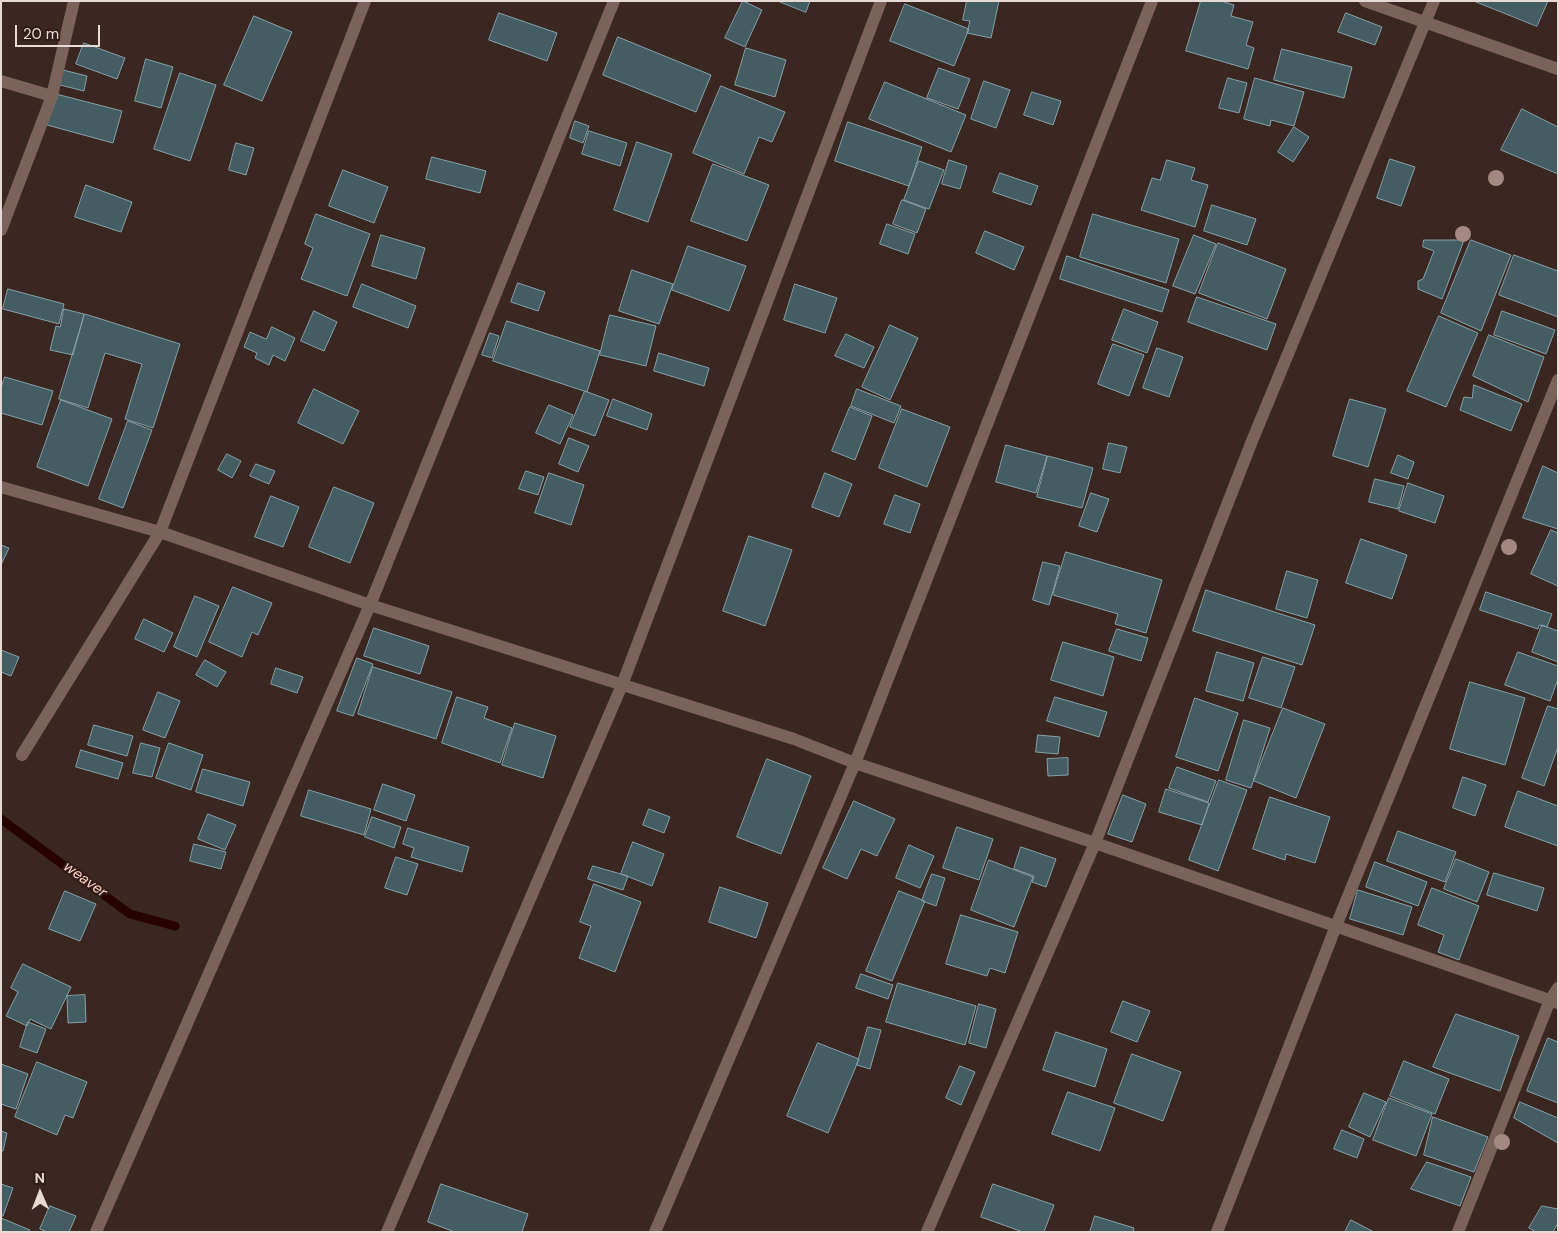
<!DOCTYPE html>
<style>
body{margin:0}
#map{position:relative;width:1559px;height:1233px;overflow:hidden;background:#3b2721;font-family:"DM Sans",sans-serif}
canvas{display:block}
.frame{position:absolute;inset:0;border:2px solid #e7d9d5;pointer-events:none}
.north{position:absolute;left:15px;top:1168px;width:50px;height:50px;-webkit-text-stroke:4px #301d17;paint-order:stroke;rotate:359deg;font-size:14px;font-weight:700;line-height:20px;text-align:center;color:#e7d9d5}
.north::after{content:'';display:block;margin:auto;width:18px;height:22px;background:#e7d9d5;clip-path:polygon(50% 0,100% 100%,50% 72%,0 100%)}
.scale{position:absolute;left:15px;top:25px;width:85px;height:22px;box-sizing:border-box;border:2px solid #e7d9d5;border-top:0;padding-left:6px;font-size:15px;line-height:18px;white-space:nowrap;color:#e7d9d5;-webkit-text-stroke:4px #301d17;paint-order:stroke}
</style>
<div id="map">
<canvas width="1559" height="1233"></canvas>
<div class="frame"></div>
<div class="north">N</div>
<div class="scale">20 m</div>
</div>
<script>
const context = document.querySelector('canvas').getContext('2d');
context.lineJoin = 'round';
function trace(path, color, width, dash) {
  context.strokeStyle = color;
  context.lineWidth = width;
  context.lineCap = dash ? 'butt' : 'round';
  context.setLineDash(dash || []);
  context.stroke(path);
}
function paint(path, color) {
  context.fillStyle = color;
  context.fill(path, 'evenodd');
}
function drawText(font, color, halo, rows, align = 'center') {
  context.font = font + ' "DM Sans",sans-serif';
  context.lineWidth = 4.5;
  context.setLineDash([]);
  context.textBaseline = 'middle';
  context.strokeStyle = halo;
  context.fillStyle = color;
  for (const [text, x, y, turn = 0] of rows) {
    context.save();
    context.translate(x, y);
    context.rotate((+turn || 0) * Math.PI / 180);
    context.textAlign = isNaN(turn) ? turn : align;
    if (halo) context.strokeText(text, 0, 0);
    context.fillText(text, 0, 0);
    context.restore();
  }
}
trace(new Path2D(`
 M1 819 130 914 175 926`), '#270300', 9);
const building = new Path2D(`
 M743 1 762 10 745 47 725 38Z
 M778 1H810L806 12Z
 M967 1H999L991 38 967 33 970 21 963 20Z
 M1201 1H1221L1234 5 1231 16 1253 22 1246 45 1254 48 1248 69 1186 51Z
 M1474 1H1548L1537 26Z
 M905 4 969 29 954 66 890 41Z
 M499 13 557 33 547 61 489 40Z
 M1346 13 1382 27 1375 45 1338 32Z
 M254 16 292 32 262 101 224 85Z
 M618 37 711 75 696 112 603 75Z
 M84 43 125 58 117 79 76 64Z
 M746 48 786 60 775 97 735 85Z
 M1282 49 1352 67 1344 98 1274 80Z
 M146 59 173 67 161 108 135 101Z
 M939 68 970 79 958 109 927 98Z
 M63 70 87 76 84 91 60 85Z
 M180 73 216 85 190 161 154 149Z
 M1228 78 1247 83 1239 113 1219 108Z
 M1255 78 1304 92 1294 126 1271 120 1270 126 1244 119Z
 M984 81 1010 90 996 128 971 119Z
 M885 82 966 115 951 152 869 119Z
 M721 86 785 112 772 142 759 137 744 174 693 153Z
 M1032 92 1061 101 1053 125 1024 115Z
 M56 94 122 111 113 143 47 125Z
 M1522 109 1558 127V174L1501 150Z
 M575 121 589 126 583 143 570 138Z
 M848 122 922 147 909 186 835 161Z
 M1294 127 1309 137 1293 162 1278 152Z
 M589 131 627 143 620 166 582 154Z
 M637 142 672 154 648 222 614 210Z
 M236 143 254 148 246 175 229 170Z
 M432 157 486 171 480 193 426 179Z
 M1390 159 1415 167 1401 206 1377 198Z
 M949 160 967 166 960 189 942 184Z
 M1167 160 1195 168 1191 180 1208 185 1195 227 1141 210 1152 178 1160 180Z
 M919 161 944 170 929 209 904 200Z
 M713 164 769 185 747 241 691 221Z
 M343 170 388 187 374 223 329 206Z
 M1000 173 1038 186 1031 205 993 192Z
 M86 185 132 202 121 232 75 217Z
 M902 200 926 209 917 233 893 224Z
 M1212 205 1256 219 1247 245 1204 231Z
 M316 214 370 234 347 296 301 279 313 248 305 244Z
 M1093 214 1179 239 1166 283 1080 257Z
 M887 224 915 234 908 254 880 244Z
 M985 231 1024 247 1014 270 976 253Z
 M381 235 425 248 416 279 372 266Z
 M1194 235 1216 244 1195 294 1173 286Z
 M1424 240H1464L1442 299 1418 289V281L1423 279 1434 251 1423 247Z
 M1471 240 1511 255 1481 331 1441 313Z
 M1218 243 1286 269 1267 319 1199 293Z
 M688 246 746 266 729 311 672 290Z
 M1514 255 1558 271V317L1499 295Z
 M1067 256 1169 290 1162 312 1060 279Z
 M632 270 673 284 659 324 619 311Z
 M518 283 545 292 538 311 511 302Z
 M362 284 416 306 408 328 353 307Z
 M795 284 837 298 825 333 784 320Z
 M8 289 64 304 59 324 3 309Z
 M1197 297 1276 324 1267 350 1188 322Z
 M64 309 84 314 73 355 50 350 56 326 60 327Z
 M1124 309 1158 322 1147 353 1112 340Z
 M314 311 337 322 324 351 301 341Z
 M1502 311 1555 330 1546 354 1494 335Z
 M85 314 180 344 153 428 125 419 142 364 105 353 88 408 59 399Z
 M610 315 656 326 646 366 600 355Z
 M1439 316 1478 333 1446 407 1407 391Z
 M507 321 600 351 587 392 493 361Z
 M890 325 918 338 890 400 862 387Z
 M272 327 295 338 285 361 273 355 269 365 255 358 257 353 244 347 250 332 266 339Z
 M490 333 499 336 492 358 482 355Z
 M846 334 874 347 864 368 835 356Z
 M1489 335 1544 357 1528 402 1473 376Z
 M1113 344 1144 355 1129 396 1098 384Z
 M1157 348 1183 357 1169 397 1143 388Z
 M659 353 709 368 704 386 654 371Z
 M5 377 53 391 42 425 1 413V388Z
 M1474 385 1522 404 1511 431 1460 410 1464 397 1472 398Z
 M314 389 359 411 343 444 298 423Z
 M857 389 901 406 894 423 851 406Z
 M585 391 609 400 595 436 570 427Z
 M613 399 652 414 647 430 607 416Z
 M1350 399 1386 409 1368 467 1333 456Z
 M61 400 112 419 88 486 37 467Z
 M549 405 573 415 560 444 536 433Z
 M850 407 872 416 855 460 832 451Z
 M902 409 950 427 927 487 879 468Z
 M128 421 152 430 123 508 99 499Z
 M569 438 589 446 578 472 559 464Z
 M1109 443 1127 447 1120 473 1103 469Z
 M1006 445 1047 456 1036 493 996 482Z
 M227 454 241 461 232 478 218 470Z
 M1398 455 1414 462 1408 479 1391 473Z
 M1048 456 1093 468 1082 508 1037 497Z
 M256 464 275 471 269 484 250 476Z
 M1543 466 1558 473V529L1523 518Z
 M526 471 544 477 538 495 519 489Z
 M549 473 584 485 571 525 535 513Z
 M825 473 852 484 839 517 812 507Z
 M1375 479 1404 486 1398 509 1369 502Z
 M1408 483 1444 496 1435 523 1399 511Z
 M334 487 374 503 350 563 309 547Z
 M1091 493 1109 499 1097 532 1079 526Z
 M895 495 920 504 910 533 884 524Z
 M271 496 299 507 283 547 255 537Z
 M1551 530 1558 533V586L1531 574Z
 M749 536 792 550 765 626 723 611Z
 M1361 539 1407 555 1392 599 1346 583Z
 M1 545 9 548 1 565Z
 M1066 552 1162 580 1146 633 1115 624 1118 614 1053 595Z
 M1043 562 1060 566 1049 605 1033 600Z
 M1287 571 1318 580 1307 618 1276 609Z
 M233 587 272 603 258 635 252 632 242 657 209 642Z
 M1206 590 1315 625 1302 665 1193 631Z
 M1486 592 1552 614 1547 627 1539 625 1538 629 1480 610Z
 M195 596 219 606 197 657 174 647Z
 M144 619 173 633 164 652 135 639Z
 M1542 625 1558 631V662L1532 652Z
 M374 628 429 646 420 674 364 656Z
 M1117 629 1148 638 1141 661 1109 651Z
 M1063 642 1114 657 1103 696 1051 680Z
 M1 650 19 657 11 676 1 672Z
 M1217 652 1254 663 1243 701 1206 691Z
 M1518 652 1558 666V679L1550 701 1505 685Z
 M1263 657 1295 667 1281 708 1249 698Z
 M357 658 373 664 353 716 337 711Z
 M205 660 226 672 217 687 196 675Z
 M373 667 452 692 436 739 358 714Z
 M276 668 303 677 297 693 271 684Z
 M1470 682 1525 698 1505 765 1450 749Z
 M158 692 180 701 165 738 143 730Z
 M457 697 488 707 484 718 512 728 500 763 442 743Z
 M1055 697 1107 712 1099 737 1047 721Z
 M1195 698 1238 713 1218 771 1176 757Z
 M1548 706 1558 709V747L1544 786 1522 778Z
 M1283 708 1325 724 1296 798 1254 781Z
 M1244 720 1270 728 1251 788 1226 780Z
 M515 723 556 736 543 778 502 765Z
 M94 725 133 736 127 756 88 745Z
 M1038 735 1060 737 1058 754 1036 752Z
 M141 743 160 748 152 777 133 773Z
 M169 743 203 755 191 790 156 778Z
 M81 750 123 763 118 779 76 767Z
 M1068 758V775L1048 776 1047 759Z
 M767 759 811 776 781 854 737 837Z
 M1177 767 1216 781 1208 802 1169 788Z
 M203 769 250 782 243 806 196 792Z
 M1463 777 1486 785 1475 816 1453 808Z
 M1219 780 1247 790 1218 871 1189 860Z
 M383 784 415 795 406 821 374 810Z
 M1166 789 1209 803 1202 825 1159 812Z
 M309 790 371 809 364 835 301 816Z
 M1518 791 1558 806V846L1505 827Z
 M1123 795 1146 804 1132 842 1108 834Z
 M1270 797 1330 817 1315 863 1286 854 1285 860 1253 849Z
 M854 801 895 819 877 856 861 849 847 879 823 868Z
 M649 809 670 817 664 833 643 825Z
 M208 814 236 825 225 850 198 839Z
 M372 817 401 827 394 848 365 837Z
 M957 827 993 839 979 880 943 868Z
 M408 828 469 847 462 872 411 857 414 848 403 844Z
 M1398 831 1456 852 1445 882 1387 861Z
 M633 842 664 854 652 886 621 874Z
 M194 844 226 852 221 869 190 861Z
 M909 845 934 856 920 888 896 878Z
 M1021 847 1056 859 1046 887 1032 882 1034 876 1014 869Z
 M396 857 418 864 407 895 385 888Z
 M1456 859 1489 872 1477 902 1444 889Z
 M989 860 1033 877 1014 927 971 910Z
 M1375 862 1427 882 1418 906 1366 887Z
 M593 866 628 876 623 890 588 879Z
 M1494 873 1544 888 1537 911 1487 895Z
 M932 874 945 878 936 906 922 901Z
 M594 884 641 902 615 972 579 958 591 926 580 922Z
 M720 887 768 903 756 938 709 922Z
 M1432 888 1479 906 1459 960 1438 952 1444 935 1418 925Z
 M1358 890 1412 907 1403 935 1350 919Z
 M65 891 96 904 80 941 49 929Z
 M899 891 925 901 892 981 866 971Z
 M961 915 1018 932 1005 973 990 968 987 976 946 964Z
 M23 964 71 987 51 1029 30 1019 27 1026 6 1016 18 992 11 988Z
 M861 974 893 985 888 999 856 988Z
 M898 983 976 1006 965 1045 886 1022Z
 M85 995 86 1022 68 1023 67 996Z
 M1123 1001 1150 1011 1137 1042 1111 1032Z
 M979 1004 996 1009 986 1048 969 1043Z
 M1456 1014 1519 1036 1500 1091 1433 1067Z
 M28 1022 46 1029 37 1053 20 1047Z
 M868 1027 881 1030 870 1069 857 1065Z
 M1056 1032 1107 1049 1095 1087 1043 1070Z
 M1548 1038 1558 1042V1103L1527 1091Z
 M818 1043 859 1059 828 1133 787 1116Z
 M1132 1054 1181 1072 1163 1121 1114 1103Z
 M1404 1061 1449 1079 1435 1114 1390 1096Z
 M37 1062 87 1082 73 1118 65 1115 57 1135 15 1117Z
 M1 1064 28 1074 16 1109 1 1104Z
 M960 1066 975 1072 961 1105 946 1098Z
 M1068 1092 1115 1108 1100 1151 1052 1134Z
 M1364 1093 1386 1102 1370 1137 1349 1127Z
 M1389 1098 1432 1114 1416 1156 1373 1140Z
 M1520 1102 1558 1118V1143L1514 1118Z
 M1433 1117 1488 1137 1474 1172 1424 1155Z
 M1342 1130 1364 1139 1357 1158 1334 1149Z
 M1 1131 7 1133 3 1151H1Z
 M1427 1162 1471 1177 1460 1206 1411 1189Z
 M1 1184 13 1188 3 1216H1Z
 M441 1184 528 1214 522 1232H455L428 1222Z
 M993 1184 1054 1205 1044 1232H1023L981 1217Z
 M50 1206 76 1216 69 1232H47L40 1229Z
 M1542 1206 1558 1209V1223L1553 1232H1536L1529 1228Z
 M1095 1216 1134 1228 1133 1232H1090Z
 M1 1218 30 1230 29 1232H1Z
 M1351 1220 1374 1232H1345Z`);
paint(building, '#435d63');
trace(building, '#85a1a8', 1);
trace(new Path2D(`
 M1365 1 1558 69
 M1 81 52 96
 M1 230 52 96 74 1
 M1 487 160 532 370 605 794 739 855 763 1095 843 1558 1003
 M22 755 160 532 365 1
 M96 1232 370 605 614 1
 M387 1232 622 685 881 1
 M655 1232 855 763 1152 1
 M927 1232 1095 843 1252 441 1434 1
 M1217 1232 1336 926 1558 380
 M1458 1232 1550 1000 1558 988`), '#7b635c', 12);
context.fillStyle = '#a38981';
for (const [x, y] of [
 [1496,178],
 [1463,234],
 [1509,547],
 [1502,1142]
]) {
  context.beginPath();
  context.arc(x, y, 8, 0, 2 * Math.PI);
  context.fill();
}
drawText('italic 15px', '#fed0c2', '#301d17', [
 ["weaver",85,880,36]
]);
</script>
